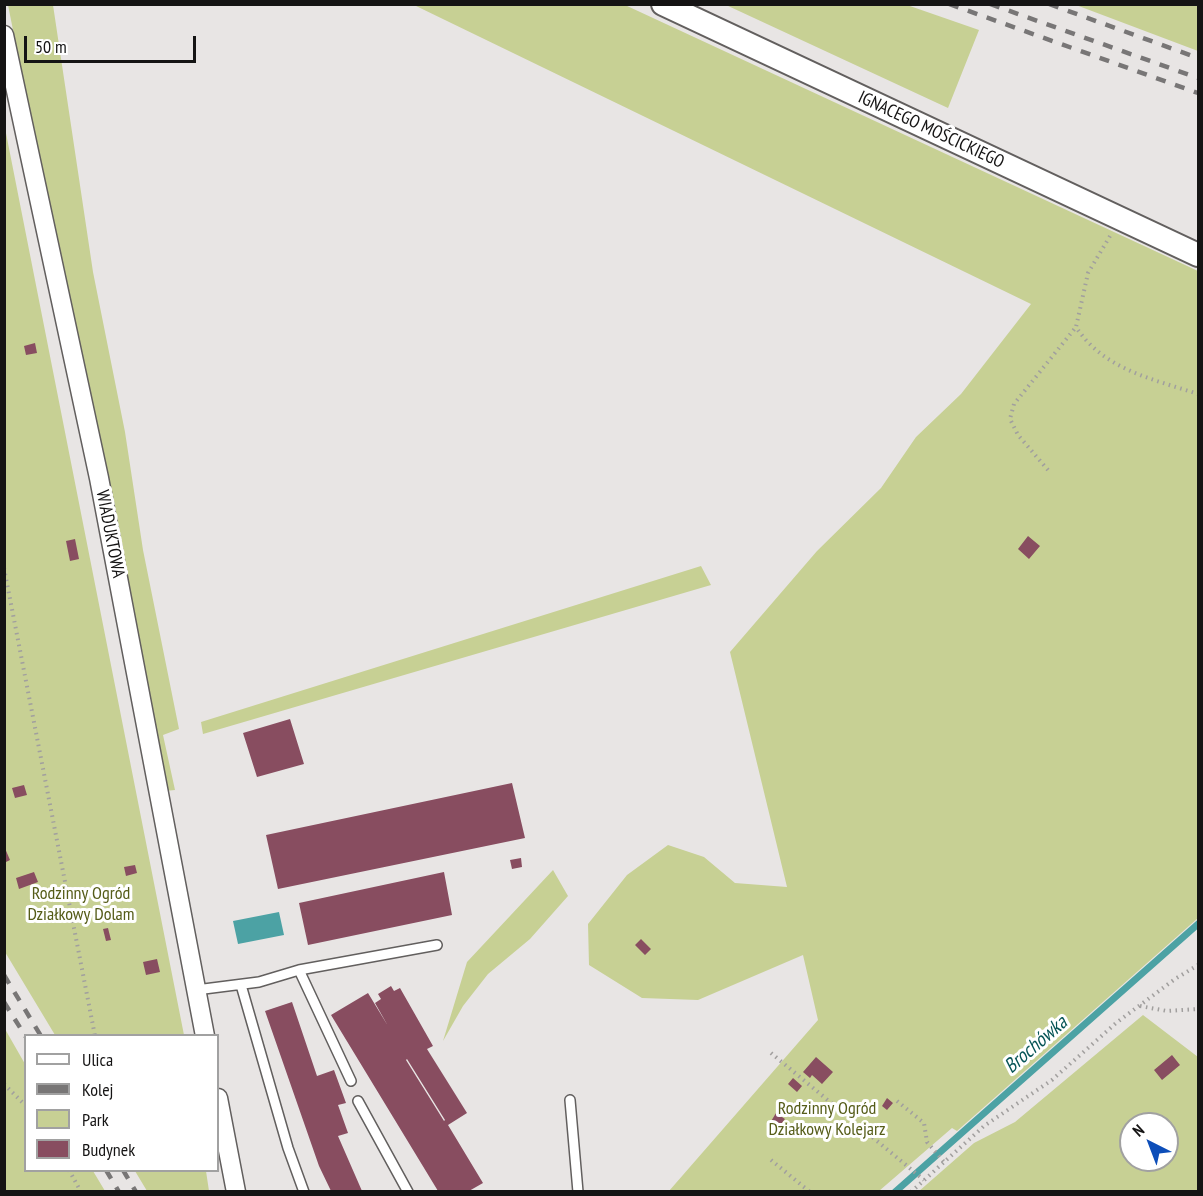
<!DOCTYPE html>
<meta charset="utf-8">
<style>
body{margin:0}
#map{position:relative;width:1203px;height:1196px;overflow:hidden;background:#e8e5e4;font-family:"PT Sans Narrow",sans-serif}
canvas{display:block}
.frame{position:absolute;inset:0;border:6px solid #151414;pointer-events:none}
.legend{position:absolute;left:24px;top:1034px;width:195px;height:138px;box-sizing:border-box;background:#fff;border:2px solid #a1a1a1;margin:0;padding:8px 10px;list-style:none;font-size:18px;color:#151414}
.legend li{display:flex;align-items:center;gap:12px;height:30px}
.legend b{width:30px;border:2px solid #a1a1a1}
.north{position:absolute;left:1119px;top:1112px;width:60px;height:60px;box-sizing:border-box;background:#fff;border:2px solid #a1a1a1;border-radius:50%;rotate:318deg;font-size:16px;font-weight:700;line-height:24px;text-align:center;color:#151414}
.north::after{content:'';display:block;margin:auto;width:21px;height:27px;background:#0d4eb9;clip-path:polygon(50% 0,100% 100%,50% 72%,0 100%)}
.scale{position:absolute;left:24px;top:36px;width:172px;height:27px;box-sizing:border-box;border:3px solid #151414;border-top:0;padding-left:8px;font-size:18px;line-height:21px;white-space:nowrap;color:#151414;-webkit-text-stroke:4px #fff;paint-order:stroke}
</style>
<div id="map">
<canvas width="1203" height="1196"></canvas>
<div class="frame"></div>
<ul class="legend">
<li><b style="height:8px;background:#fff"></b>Ulica</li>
<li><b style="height:8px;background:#787676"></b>Kolej</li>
<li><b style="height:16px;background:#c7d094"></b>Park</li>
<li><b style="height:16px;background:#884d60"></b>Budynek</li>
</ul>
<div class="north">N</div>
<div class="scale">50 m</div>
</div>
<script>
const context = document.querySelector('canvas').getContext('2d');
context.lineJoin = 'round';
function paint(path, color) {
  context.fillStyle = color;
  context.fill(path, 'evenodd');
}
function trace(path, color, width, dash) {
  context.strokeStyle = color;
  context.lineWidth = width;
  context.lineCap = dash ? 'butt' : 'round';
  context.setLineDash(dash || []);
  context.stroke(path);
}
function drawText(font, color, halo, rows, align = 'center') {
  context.font = font + ' "PT Sans Narrow",sans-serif';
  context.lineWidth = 6;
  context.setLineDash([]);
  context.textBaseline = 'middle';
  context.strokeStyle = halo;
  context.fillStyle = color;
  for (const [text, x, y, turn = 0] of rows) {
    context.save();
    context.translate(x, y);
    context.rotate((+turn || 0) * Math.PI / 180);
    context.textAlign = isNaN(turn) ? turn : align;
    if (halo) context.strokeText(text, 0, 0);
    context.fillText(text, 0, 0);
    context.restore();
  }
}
paint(new Path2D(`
 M8 5H53L93 272 125 432 143 550 179 729 163 735 175 790 165 791Z
 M414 5H625L1198 271V918L957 1131 952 1128 879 1191H669L818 1020 803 955 698 1000 642 998 589 965 588 924 627 875 668 845 704 857 735 883 787 887 730 652 817 551 881 488 916 437 961 394 1031 304Z
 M726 5H907L979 30 948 108Z
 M1076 5H1198V51Z
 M4 123 184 1035H55L5 952Z
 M701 566 711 585 203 734 201 722Z
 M553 870 568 896 530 939 488 974 463 1006 443 1041 467 962Z
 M1143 1015 1198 1057V1191L918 1192 974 1143 1015 1122ZM1131 1124H1167V1160H1131Z
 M5 1029 25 1064 26 1170 93 1171 105 1191H5Z
 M135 1171H206L209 1191H147Z`), '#c7d094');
paint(new Path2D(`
 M279 912 284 935 238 944 233 921Z`), '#4ca2a4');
trace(new Path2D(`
 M895 1192 1198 924`), '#4ca2a4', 7);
paint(new Path2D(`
 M35 343 37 353 26 355 24 346Z
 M1028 536 1040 546 1029 559 1018 549Z
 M75 539 79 559 70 561 66 541Z
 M290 719 304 764 257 777 243 733Z
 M512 783 525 838 278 889 266 835Z
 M24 785 27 795 15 798 12 788Z
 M4 846 10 860 4 863Z
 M521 858 522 867 512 869 510 860Z
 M135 865 137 873 126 876 124 867Z
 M34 872 38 882 19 889 16 878Z
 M444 872 452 915 308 945 299 903Z
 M108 928 111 940 106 941 103 929Z
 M641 939 651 949 645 955 635 945Z
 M157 959 160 972 146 975 143 962Z
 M391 986 394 991 400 988 433 1046 427 1049 467 1113 448 1125 483 1183 469 1191H438L331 1015 368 993 388 1026 375 1003 381 999 378 994ZM407 1059 445 1120 444 1121 406 1060Z
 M292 1002 317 1076 334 1070 346 1103 338 1105 348 1133 338 1136 362 1191H331L319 1166 265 1011Z
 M1172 1055 1180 1065 1162 1080 1154 1070Z
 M816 1057 833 1072 822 1084 812 1075 810 1078 803 1072Z
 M793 1078 802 1086 797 1092 788 1084Z
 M887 1098 893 1103 887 1110 882 1106Z
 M776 1113 785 1119 778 1128 770 1123Z`), '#884d60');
const service = new Path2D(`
 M299 970 351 1081
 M241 985 288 1148 304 1192
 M196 990 259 982 299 970 437 945
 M570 1100 578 1192
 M358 1101 408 1192`);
const minor = new Path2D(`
 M4 35 99 478 205 1036
 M218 1098 236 1192`);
const tertiary = new Path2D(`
 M663 4 1198 255`);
trace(service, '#625f5e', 12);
trace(minor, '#625f5e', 21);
trace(tertiary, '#625f5e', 26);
trace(new Path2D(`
 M1110 236 1088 273 1076 327C1104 370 1153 379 1198 394
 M1048 470 1018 435 1010 419 1014 404 1076 327
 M4 568 95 1036
 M1140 1006 1167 1011 1198 1009
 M771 1053 924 1180
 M4 1084 26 1106
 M897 1101 924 1123 927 1142 944 1162
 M771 1160 810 1192
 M69 1170 81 1192
 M911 1192 984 1126 1052 1080 1116 1023 1175 979 1198 965`), '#a19f9e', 4, [1.5, 4.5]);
trace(service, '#fff', 9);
trace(minor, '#fff', 18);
trace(tertiary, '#fff', 22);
trace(new Path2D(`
 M949 4 1198 93
 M990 4 1198 78
 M1049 4 1198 58
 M4 975 41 1036
 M4 1002 26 1037
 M106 1170 119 1192
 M123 1170 136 1192`), '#787676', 4.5, [10, 10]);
drawText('18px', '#151414', '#fff', [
 ["IGNACEGO MOŚCICKIEGO",931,130,25],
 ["WIADUKTOWA",110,534,79]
]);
drawText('18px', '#555c18', '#fff', [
 ["Rodzinny Ogród",81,894],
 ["Działkowy Dolam",81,915],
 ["Rodzinny Ogród",827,1109],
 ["Działkowy Kolejarz",827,1130]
]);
drawText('italic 20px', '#075557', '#fff', [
 ["Brochówka",1036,1045,-41]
]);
</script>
